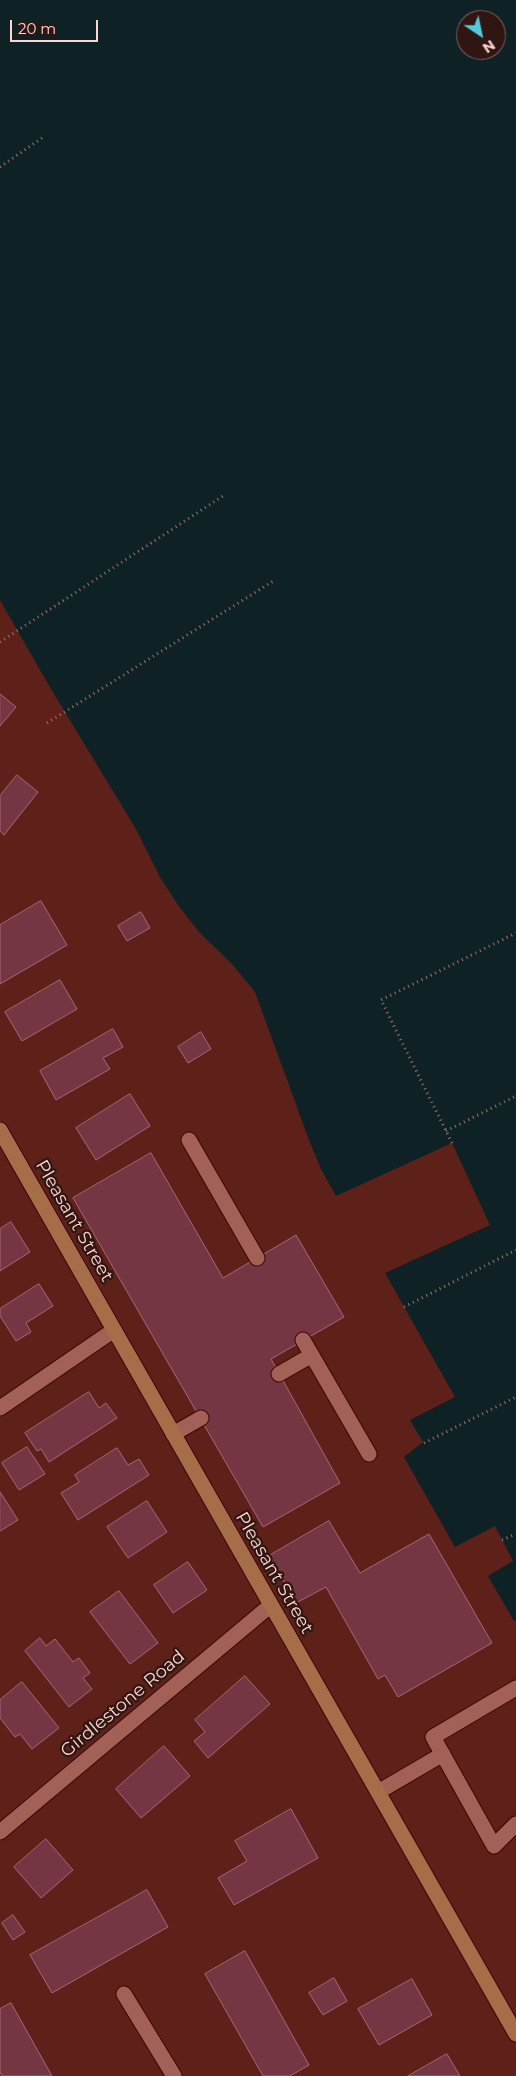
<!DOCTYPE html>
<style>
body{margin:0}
#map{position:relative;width:516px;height:2076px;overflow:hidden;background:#5d211a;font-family:Montserrat,sans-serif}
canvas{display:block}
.north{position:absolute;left:456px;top:10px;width:50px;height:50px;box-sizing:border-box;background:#301612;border:1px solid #82625e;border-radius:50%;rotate:146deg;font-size:14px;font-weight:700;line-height:20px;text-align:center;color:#fcd5cf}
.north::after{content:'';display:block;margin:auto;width:18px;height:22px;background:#54cadd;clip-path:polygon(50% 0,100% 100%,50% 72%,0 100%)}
.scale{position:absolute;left:10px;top:20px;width:88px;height:22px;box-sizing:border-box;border:2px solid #fcd5cf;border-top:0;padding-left:6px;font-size:15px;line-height:18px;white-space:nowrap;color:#fcd5cf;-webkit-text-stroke:4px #301612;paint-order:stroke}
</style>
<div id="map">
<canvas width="516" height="2076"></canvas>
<div class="north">N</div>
<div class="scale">20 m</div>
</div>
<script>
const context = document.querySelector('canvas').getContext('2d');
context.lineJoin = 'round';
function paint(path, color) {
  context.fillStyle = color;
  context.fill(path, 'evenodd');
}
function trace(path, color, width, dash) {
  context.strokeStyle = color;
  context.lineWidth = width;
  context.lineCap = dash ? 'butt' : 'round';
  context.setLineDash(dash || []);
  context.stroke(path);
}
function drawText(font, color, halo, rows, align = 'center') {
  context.font = font + ' Montserrat,sans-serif';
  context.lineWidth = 4.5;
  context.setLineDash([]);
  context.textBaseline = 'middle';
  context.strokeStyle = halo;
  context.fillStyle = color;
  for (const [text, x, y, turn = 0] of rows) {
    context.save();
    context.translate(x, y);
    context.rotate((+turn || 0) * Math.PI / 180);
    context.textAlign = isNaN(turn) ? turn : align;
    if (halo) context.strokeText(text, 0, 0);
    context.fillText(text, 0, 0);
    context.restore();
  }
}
paint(new Path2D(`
 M0 0H516V1620L514 1621 488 1576 513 1561 495 1526 455 1547 404 1457 423 1442 410 1420 455 1397 385 1273 490 1225 452 1143 336 1196 321 1169 309 1140 255 992 232 964 199 932 178 905 160 877 136 829 51 689 0 600ZM466 20H496V50H466Z`), '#0e2125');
const building = new Path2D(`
 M0 694 16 707 0 726Z
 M17 775 38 792 4 835 0 831V796Z
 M41 901 67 945 0 984V925Z
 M141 912 150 928 127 941 118 926Z
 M60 980 77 1009 22 1041 5 1012Z
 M113 1029 123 1047 103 1058 110 1069 56 1100 40 1071Z
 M201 1032 211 1049 188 1063 178 1047Z
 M130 1094 150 1126 96 1160 76 1128Z
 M151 1153 223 1278 296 1235 344 1317 271 1359 340 1483 263 1527 73 1198Z
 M11 1222 30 1252 0 1271V1229Z
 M39 1284 53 1306 26 1323 31 1332 16 1341 0 1316V1309Z
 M89 1392 99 1408 106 1403 117 1418 49 1462 41 1449 37 1451 25 1433Z
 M27 1447 45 1474 19 1490 2 1463Z
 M117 1448 128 1465 139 1459 149 1475 78 1520 61 1493 79 1482 75 1475Z
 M0 1492 18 1520 0 1531Z
 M147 1501 167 1532 128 1558 107 1527Z
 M329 1521 360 1573 429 1534 492 1643 398 1697 385 1675 378 1679 326 1587 296 1603 269 1556Z
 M188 1562 207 1590 173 1613 154 1585Z
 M119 1591 158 1643 130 1664 90 1612Z
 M40 1638 46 1646 55 1639 73 1662 79 1658 90 1673 83 1678 92 1689 69 1707 25 1651Z
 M245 1676 270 1704 208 1758 194 1741 205 1732 195 1720Z
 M22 1682 59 1728 32 1749 20 1734 15 1737 0 1718V1700Z
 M164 1746 190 1776 141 1818 116 1789Z
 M291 1809 318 1858 234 1905 218 1878 247 1861 235 1841Z
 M46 1839 73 1870 41 1898 14 1867Z
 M147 1890 168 1927 52 1993 30 1955Z
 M13 1915 25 1932 13 1940 2 1923Z
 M245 1951 309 2065 290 2076H263L205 1974Z
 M334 1978 347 2001 323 2015 309 1993Z
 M412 1979 432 2015 379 2045 358 2009Z
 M11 2003 52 2076H2L0 2072V2009Z
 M447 2054 460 2076H408Z`);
paint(building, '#753643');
trace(building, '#aa6672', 1);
const lane = new Path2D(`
 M189 1140 257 1258
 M303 1340 369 1454
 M279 1374 312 1355
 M173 1434 201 1418
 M516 1688 433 1737 494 1846 516 1824
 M378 1792 443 1754`);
const street = new Path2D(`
 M0 1408 114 1330
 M0 1832 271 1605
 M124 1994 174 2076`);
const secondary = new Path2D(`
 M0 1130 516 2034`);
trace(lane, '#3f0403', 17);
trace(street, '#3f0403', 17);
trace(secondary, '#3f0403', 17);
trace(new Path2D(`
 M0 167 42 138
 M0 642 223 496
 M47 723 275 580
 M446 1131 516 1096
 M452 1143 381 1000 516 933
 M404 1307 516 1250
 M424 1443 516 1397
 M502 1540 516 1534`), '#a4726b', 3, [1, 4]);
trace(lane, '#a26056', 15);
trace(street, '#a26056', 15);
trace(secondary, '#a56d48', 15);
drawText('18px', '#fcd5cf', '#301612', [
 ["Pleasant Street",74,1221,60],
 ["Pleasant Street",274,1573,60],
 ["Girdlestone Road",123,1704,-40]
]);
</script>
